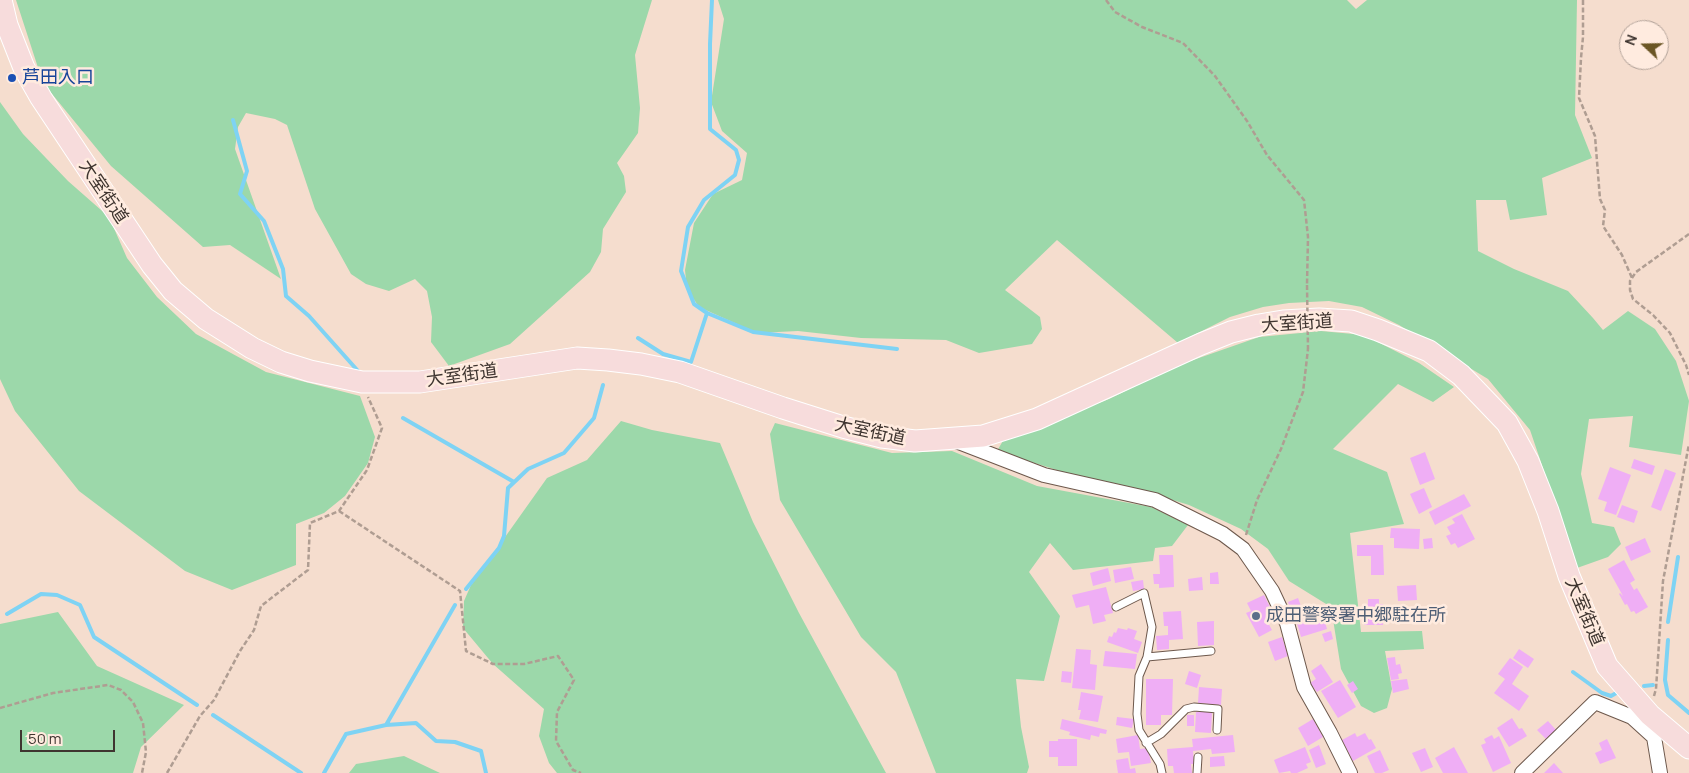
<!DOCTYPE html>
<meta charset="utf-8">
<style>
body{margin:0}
#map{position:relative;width:1689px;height:773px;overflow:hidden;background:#f5ddce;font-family:Manrope,sans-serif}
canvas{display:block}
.north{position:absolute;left:1619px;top:20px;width:50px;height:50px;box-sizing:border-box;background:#ffebdf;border:1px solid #b2a299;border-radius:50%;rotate:291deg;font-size:14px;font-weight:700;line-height:20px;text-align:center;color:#3f3530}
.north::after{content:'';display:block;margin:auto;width:18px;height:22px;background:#6b5625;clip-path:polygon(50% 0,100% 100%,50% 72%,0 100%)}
.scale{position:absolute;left:20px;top:730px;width:95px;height:22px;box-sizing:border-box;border:2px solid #3f3530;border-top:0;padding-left:6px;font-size:15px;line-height:18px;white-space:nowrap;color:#3f3530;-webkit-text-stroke:4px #ffebdf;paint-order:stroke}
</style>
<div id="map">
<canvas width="1689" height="773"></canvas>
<div class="north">N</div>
<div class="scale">50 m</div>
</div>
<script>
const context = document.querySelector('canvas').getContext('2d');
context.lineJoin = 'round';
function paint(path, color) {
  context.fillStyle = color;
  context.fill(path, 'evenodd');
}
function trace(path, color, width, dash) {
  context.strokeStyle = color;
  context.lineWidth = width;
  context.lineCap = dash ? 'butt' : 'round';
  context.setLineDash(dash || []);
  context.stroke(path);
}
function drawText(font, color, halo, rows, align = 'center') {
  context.font = font + ' Manrope,"Noto Sans JP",sans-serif';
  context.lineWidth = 5;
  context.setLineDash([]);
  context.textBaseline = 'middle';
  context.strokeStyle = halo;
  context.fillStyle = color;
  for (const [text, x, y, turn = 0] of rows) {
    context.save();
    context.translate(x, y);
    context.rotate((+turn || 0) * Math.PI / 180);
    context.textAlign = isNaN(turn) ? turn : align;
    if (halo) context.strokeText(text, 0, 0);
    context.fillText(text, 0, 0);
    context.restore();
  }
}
paint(new Path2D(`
 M16 0H652L635 55 640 108 638 133 617 163 624 176 626 192 603 229 601 252 590 272 510 344 449 366 431 342 432 317 427 291 415 279 389 291 366 284 351 274 315 209 287 125 275 119 246 113 238 127 235 149 281 279 230 245 203 247 111 166 43 83Z
 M718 0H1347L1356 9 1367 0H1577L1575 115 1592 158 1542 178 1547 215 1510 220 1506 200H1476L1478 251 1514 269 1568 291 1593 318 1603 330 1628 311 1655 329 1676 361 1689 401 1681 455 1629 447 1633 416 1589 419 1581 474 1592 523 1614 527 1621 544 1608 557 1577 568 1530 430 1488 379 1399 325 1362 307 1329 301 1289 303 1263 307 1230 317 1178 343 1057 240 1005 290 1040 317 1042 329 1032 344 979 353 946 340 861 338 798 331 757 333 699 307 687 289 685 270 694 223 713 194 742 180 747 153 722 131 711 102 724 19Z
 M0 102 23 134 68 181 109 217 127 258 157 297 196 334 266 372 360 396 375 437 368 463 345 496 324 513 296 524V565L232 590 185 571 79 491 15 411 0 379Z
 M1321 331 1364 335 1419 363 1454 387 1433 402 1398 384 1333 449 1387 472 1404 524 1350 533 1361 632 1422 631 1424 649 1385 651 1392 689 1387 708 1374 713 1361 706 1341 669 1331 607 1289 581 1268 549 1241 529 1189 505 1130 487 1063 472 997 451 1004 439 1109 399 1176 366 1259 337Z
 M621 421 652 430 720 443 753 522 799 613 886 773H557L549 763 539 736 544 709 493 664 463 628 464 601 471 585 547 478 587 460Z
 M775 423 892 453 952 451 1037 486 1151 507 1188 525 1172 546 1155 548 1153 561 1073 570 1050 543 1029 572 1060 616 1044 681 1016 679 1021 727 1029 767 1027 773H936L896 672 861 637 780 500 770 434Z
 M58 612 97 666 184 705 141 747 133 773H0V624Z
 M404 756 440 773H349L356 764Z`), '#9cd8aa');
trace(new Path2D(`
 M233 120 247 171 240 194 264 221 283 269 286 296 309 316 358 371
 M707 313 753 332 897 349
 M638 338 663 354 691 362 707 313 694 304 681 271 688 227 704 200 735 175 739 160 736 150 710 129V44L712 0
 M403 418 514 482
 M466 589 499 548 504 536 508 488 528 469 564 453 594 418 603 385
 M7 614 41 594 57 595 80 605 94 637 197 705
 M1668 622 1678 557
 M1668 640 1665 680 1668 695 1689 713
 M1573 672 1602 693 1611 696 1618 692
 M1644 686 1653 685
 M213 715 301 773
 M386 725 416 723 436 741 455 742 481 751 486 773
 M324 773 346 734 386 725 455 605`), '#7ed3f4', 4);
paint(new Path2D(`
 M1425 452 1435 479 1420 485 1410 458Z
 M1634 459 1655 466 1652 475 1631 468Z
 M1610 467 1631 475 1616 515 1604 511 1607 502 1598 499Z
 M1665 469 1676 473 1661 511 1651 507Z
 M1424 488 1432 507 1419 514 1410 494Z
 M1464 494 1471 506 1435 525 1429 512Z
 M1622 505 1638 511 1634 523 1617 517Z
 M1462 514 1475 539 1458 548 1455 543 1451 545 1446 536 1451 534 1447 527 1455 523 1452 519Z
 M1391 528 1420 529 1419 549 1394 548V538H1390Z
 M1432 538 1433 548 1424 549 1423 539Z
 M1645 538 1651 552 1631 561 1625 547Z
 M1357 545H1383L1384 575H1371V556H1357Z
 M1159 555H1173L1174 587 1159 588V584H1154L1153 574H1160Z
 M1624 560 1635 580 1630 583 1634 590 1637 588 1648 607 1636 614 1634 611 1631 612 1627 604 1625 605 1619 594 1620 593 1623 596 1608 569Z
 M1131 567 1134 579 1115 583 1113 570Z
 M1108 568 1111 581 1093 586 1090 573Z
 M1218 572 1219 584H1210V573Z
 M1202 577 1203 590 1189 591 1188 579Z
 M1143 580 1144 589 1133 591 1131 582Z
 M1416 585 1417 600 1398 601 1397 586Z
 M1106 587 1113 613 1104 615 1106 621 1093 624 1089 605 1076 608 1072 595Z
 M1264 595 1275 617 1267 621 1272 630 1259 637 1246 613 1251 611 1247 603Z
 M1298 598 1304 614 1294 618 1288 602Z
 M1368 599H1379V604H1383V625H1364V604H1368Z
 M1181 611 1183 639 1169 640V649L1157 650 1156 636 1168 635V626H1164L1163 612Z
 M1322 612 1327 629 1301 637 1296 620Z
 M1214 621V645L1198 646 1197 622Z
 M1118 628 1127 630 1128 628 1137 631 1134 639 1142 642 1138 653 1107 642 1109 636 1112 637 1114 632 1116 633Z
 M1331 631 1333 639 1325 642 1322 634Z
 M1282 637 1288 656 1275 661 1268 642Z
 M1076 649 1091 650 1090 664 1097 665 1095 690 1072 688Z
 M1519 649 1534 659 1528 668 1513 658Z
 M1105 651 1137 654 1135 669 1103 666Z
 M1395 657 1396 665 1400 664 1402 673 1398 674 1399 679 1391 680 1387 658Z
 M1510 658 1523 667 1512 684 1529 696 1519 711 1494 693 1505 679 1498 674Z
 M1321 664 1333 682 1317 692 1310 683 1316 679 1311 671Z
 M1062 671 1072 672 1071 683 1061 682Z
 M1189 671 1201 675 1197 688 1185 684Z
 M1146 679H1173L1172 715H1161V725H1146Z
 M1407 679 1409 689 1393 693 1391 681Z
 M1340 680 1356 707 1338 718 1321 691Z
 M1353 681 1358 689 1352 693 1347 685Z
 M1199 687 1222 689 1221 705 1198 703Z
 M1081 692 1103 696 1098 722 1079 719 1081 710H1078Z
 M1196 712H1212L1211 733 1195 732Z
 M1187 715H1194V726H1187Z
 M1117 717 1134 719 1132 728 1116 725Z
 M1512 718 1519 729 1522 728 1527 736 1509 747 1497 728Z
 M1062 719 1107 730 1106 734 1100 733 1099 737 1091 735 1090 740 1069 735 1070 732 1060 729Z
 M1313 719 1323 737 1308 746 1298 728Z
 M1548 721 1556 730 1546 739 1537 730Z
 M1355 733 1357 737 1365 733 1369 740 1371 739 1376 748 1353 761 1342 740Z
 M1138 735 1140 749 1148 748 1151 763 1131 766 1129 752 1118 753 1116 739Z
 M1233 735 1235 752 1212 754 1211 749 1193 751 1194 764H1191L1192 773H1174L1173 766H1168L1167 749 1193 747 1192 739Z
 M1492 735 1494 739 1499 736 1511 763 1493 772 1481 745 1486 743 1484 739Z
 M1058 739H1077V766H1058V757H1049V741H1058Z
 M1607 739 1616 758 1600 764 1595 753 1602 750 1599 743Z
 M1319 745 1326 764 1316 768 1309 750Z
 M1305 747 1311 762 1306 764 1308 768 1297 773H1291L1290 771 1279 773 1274 760Z
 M1454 747 1468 773H1443L1435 758Z
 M1425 748 1433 767 1421 772 1412 753Z
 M1380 750 1389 770 1382 773H1375L1367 756Z
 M1224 756 1225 766 1210 767V757Z
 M1128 758 1130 769 1135 768 1136 773H1118L1116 760Z
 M1554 763 1563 773H1544Z`), '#efaef5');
const lane = new Path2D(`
 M1116 607 1144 593 1152 627 1147 657 1139 676 1137 714 1139 730 1160 764 1162 773
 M1147 657 1211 651
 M1146 743 1161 734 1186 709 1194 707 1218 709 1217 730
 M1197 773 1198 757`);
const street = new Path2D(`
 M956 441 1044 475 1155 500 1223 534 1243 549 1272 591 1287 623 1304 687 1330 733 1350 773
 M1655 729 1654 737 1660 773
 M1522 773 1595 702 1632 717 1654 737`);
const primary = new Path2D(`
 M1 0 7 25 24 68 41 98 152 265 173 291 206 319 252 348 281 362 310 371 362 382H420L577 358 608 360 641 364 680 372 783 408 843 427 882 437 915 441 983 436 1037 419 1201 344 1231 332 1259 325 1283 321 1319 319 1351 321 1378 330 1429 351 1461 375 1507 423 1528 461 1548 511 1569 576 1607 666 1650 715 1689 748`);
trace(lane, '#6d584c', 9);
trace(street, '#6d584c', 16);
trace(primary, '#fff', 23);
trace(new Path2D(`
 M1106 0 1115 12 1142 27 1183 43 1215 76 1247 121 1267 155 1304 200 1308 237 1307 285
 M1583 0V37L1581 58 1579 98 1595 136 1600 199 1605 210 1603 226 1622 255 1632 278
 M1689 234 1636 272 1630 281V290L1633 299 1653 315 1670 333 1686 365 1689 375
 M339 511 460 591 466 651 493 664H524L558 656 574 680 557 712 556 741 573 770 581 773
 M1246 535 1257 500 1281 449 1303 392 1308 349
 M1654 696 1656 689 1663 581 1689 444
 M0 708 53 693 108 685 121 690 133 702 143 723 146 752 142 773
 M167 773 200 716 214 700 240 651 254 630 261 606 308 570 310 523 339 511 367 470 382 428 368 397`), '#af9d92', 2.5, [5, 2.5]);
trace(lane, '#fff', 7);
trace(street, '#fff', 14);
trace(primary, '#f7dcdc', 21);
trace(new Path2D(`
 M1307 285 1308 349`), '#af9d92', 2.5, [5, 2.5]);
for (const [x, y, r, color] of [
 [12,78,5,"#1a4fb4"],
 [1256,616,5,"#5c6f8a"]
]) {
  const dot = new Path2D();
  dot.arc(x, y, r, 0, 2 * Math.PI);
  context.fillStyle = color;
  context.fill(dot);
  trace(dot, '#ffebdf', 2);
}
drawText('18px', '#164399', '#ffebdf', [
 ["芦田入口",22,78]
], 'left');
drawText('18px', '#3f3530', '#ffebdf', [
 ["大室街道",103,192,56],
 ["大室街道",1297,324,-4],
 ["大室街道",462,376,-8],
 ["大室街道",870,432,12],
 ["大室街道",1584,612,67]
]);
drawText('18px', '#4e5e75', '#ffebdf', [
 ["成田警察署中郷駐在所",1266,616]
], 'left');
</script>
